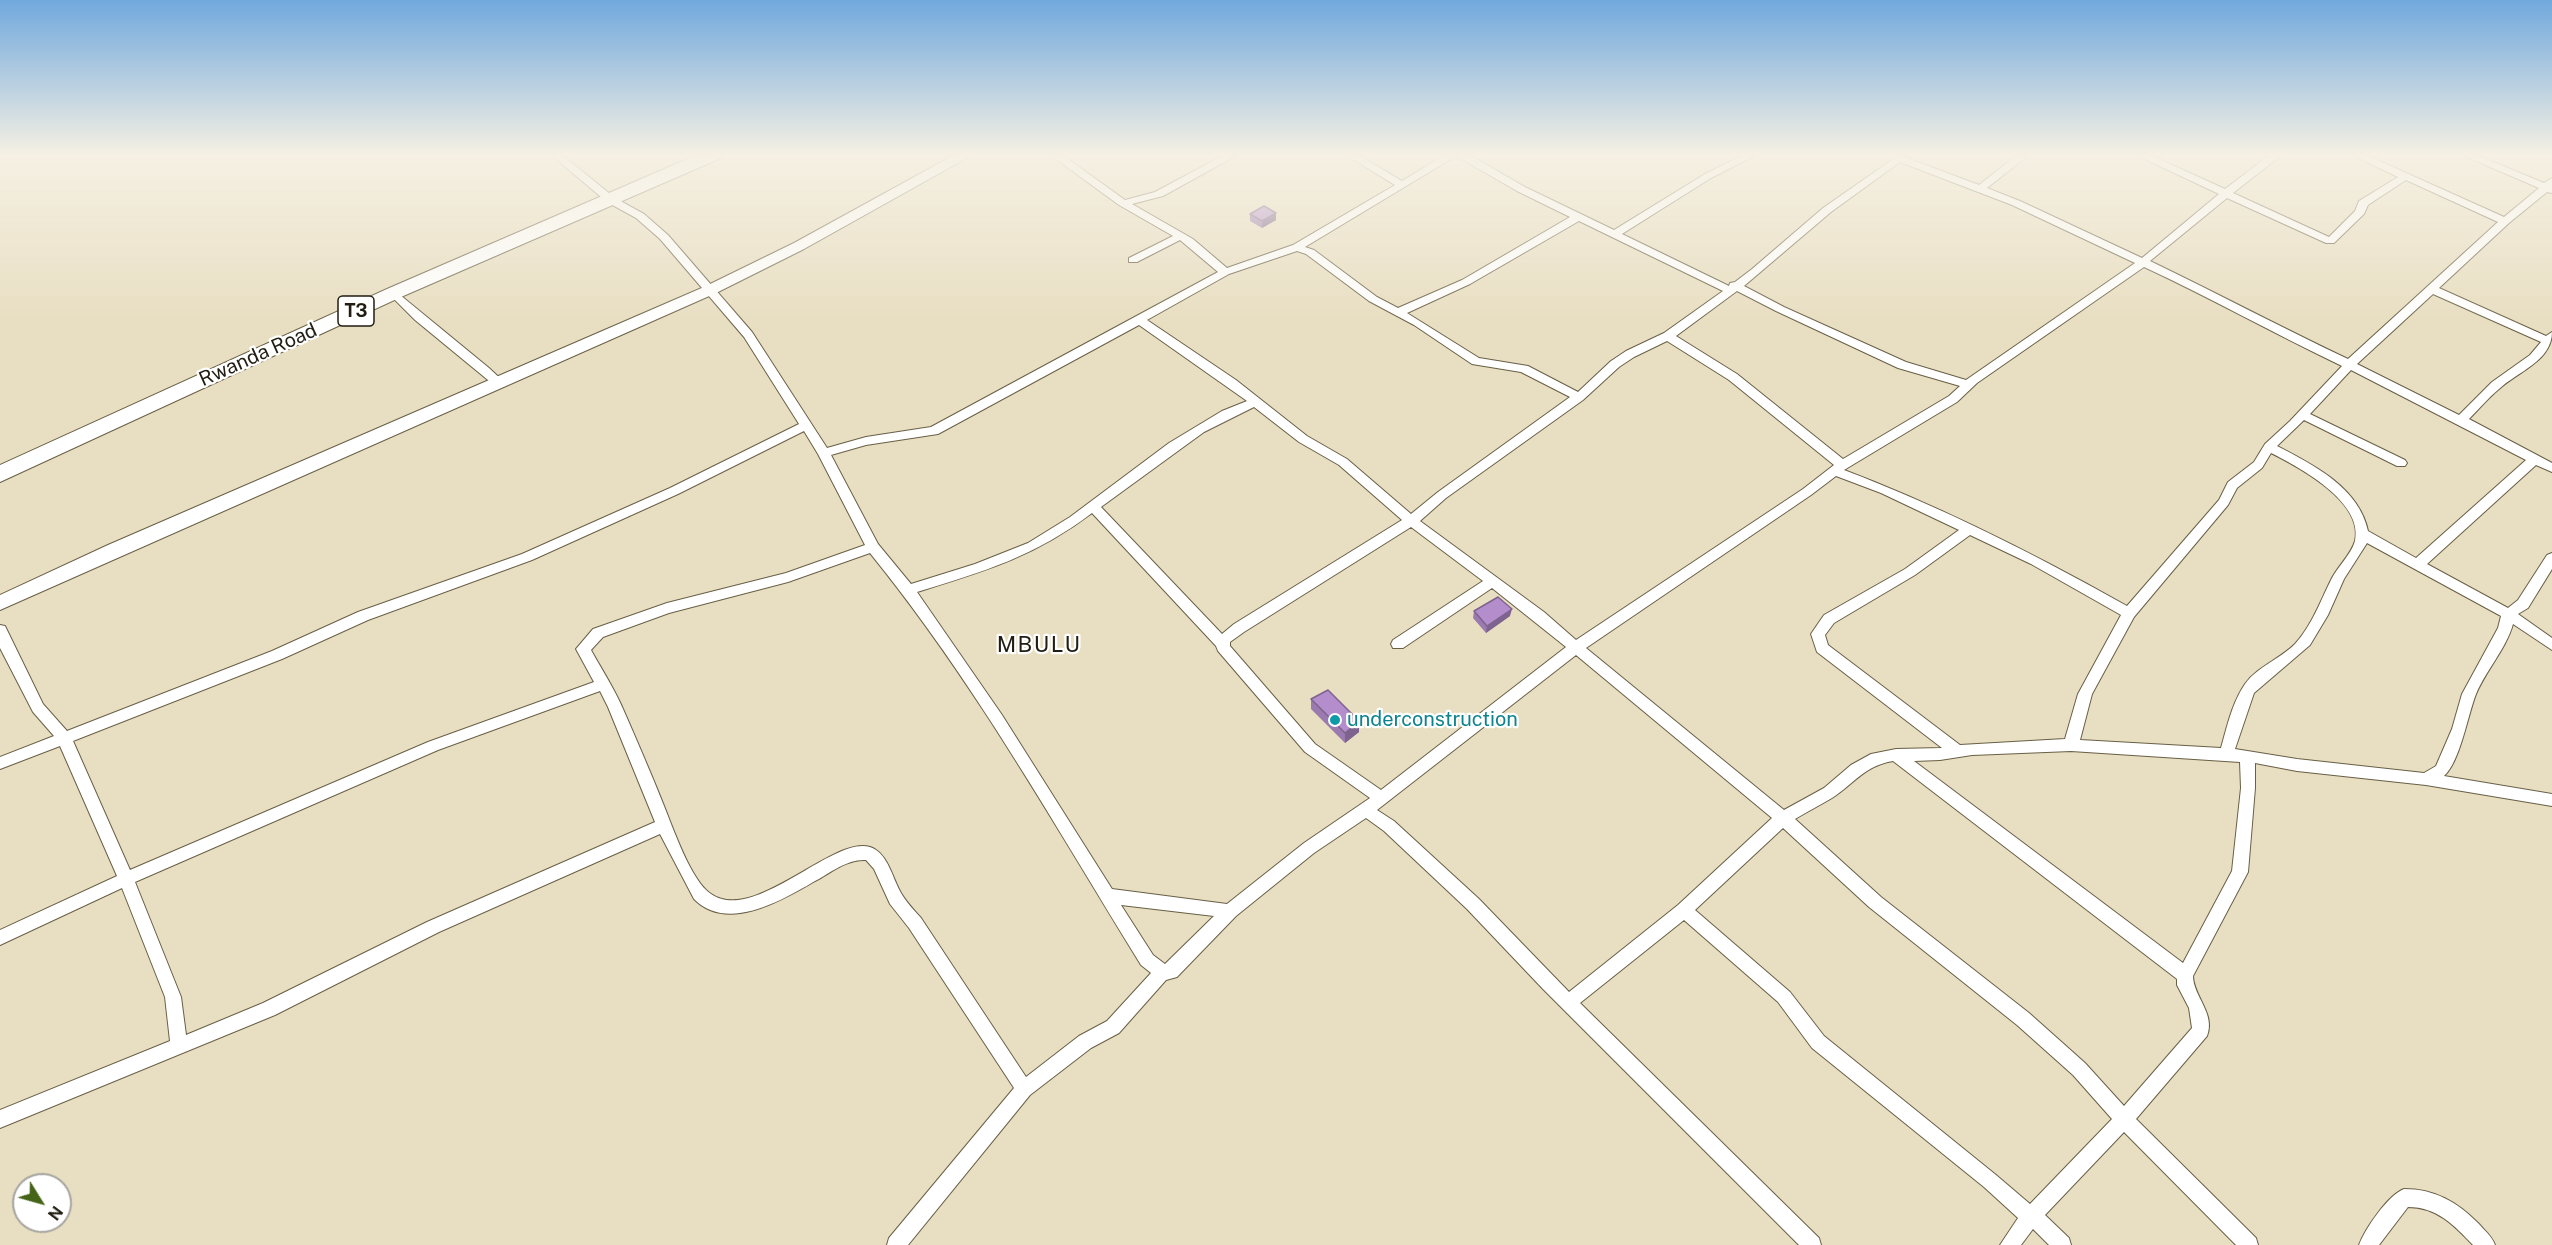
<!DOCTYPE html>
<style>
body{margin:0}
#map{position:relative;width:2552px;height:1245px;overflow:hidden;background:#e8dec1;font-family:"Public Sans",sans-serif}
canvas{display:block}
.north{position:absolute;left:12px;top:1173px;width:60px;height:60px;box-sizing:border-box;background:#fff;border:2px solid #a6a5a0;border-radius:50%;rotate:127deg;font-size:16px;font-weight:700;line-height:24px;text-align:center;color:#211d12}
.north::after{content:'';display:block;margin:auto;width:21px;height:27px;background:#456418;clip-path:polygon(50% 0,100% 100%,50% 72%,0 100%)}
</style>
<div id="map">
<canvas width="2552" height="1245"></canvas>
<div class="north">N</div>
</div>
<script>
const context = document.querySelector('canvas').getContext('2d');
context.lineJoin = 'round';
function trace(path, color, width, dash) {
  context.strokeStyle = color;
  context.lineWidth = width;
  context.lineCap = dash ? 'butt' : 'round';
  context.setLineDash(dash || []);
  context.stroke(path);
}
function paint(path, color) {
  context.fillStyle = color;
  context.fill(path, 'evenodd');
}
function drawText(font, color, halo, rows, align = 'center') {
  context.font = font + ' "Public Sans",sans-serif';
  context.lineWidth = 4.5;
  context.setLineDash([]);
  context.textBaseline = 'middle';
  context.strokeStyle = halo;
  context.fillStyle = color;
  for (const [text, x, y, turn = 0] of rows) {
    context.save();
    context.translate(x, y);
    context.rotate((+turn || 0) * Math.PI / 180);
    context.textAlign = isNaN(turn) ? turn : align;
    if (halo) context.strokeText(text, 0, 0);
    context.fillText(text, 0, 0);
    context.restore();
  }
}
const street = new Path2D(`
 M550 154H561L615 198 644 214 668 235 752 332 827 448 866 437 931 427 1218 272 1180 240 1137 262H1129V258L1173 236 1119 205 1049 154H1061L1125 200 1155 192 1226 154H1239L1163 196 1132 204 1193 239 1227 268 1293 245 1395 185 1344 154H1357L1402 181 1446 154H1468L1525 187 1614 230 1705 174 1745 154H1758L1711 178 1622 234 1729 286 1730 283 1735 282 1752 269 1823 208 1899 155 1979 185 2018 154H2030L1987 188 2020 201 2142 258 2219 194 2134 154H2148L2225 189 2271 154H2283L2233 193 2329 237 2355 211 2359 201 2398 177 2350 154H2364L2504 217 2539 188 2460 154H2474L2544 183 2552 178V193L2547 192 2509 223 2439 288 2546 336 2552 332C2552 361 2517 372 2499 389 2488 398 2479 409 2469 419L2552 463V472L2536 465 2427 564 2508 608 2518 600 2547 555 2552 553V569L2528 608 2518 614 2552 638V650L2513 624C2506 649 2486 670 2476 694 2468 714 2460 762 2444 776L2552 794V806L2426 785 2297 771 2255 763V788L2248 872 2193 976C2193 996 2216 1014 2207 1036L2136 1119 2256 1238 2258 1245H2236L2124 1132 2045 1215 2069 1238 2071 1245H2049L2033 1229 2021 1245H2000L2018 1218 1984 1187 1812 1048 1778 1002 1684 920 1580 1003 1819 1238 1821 1245H1799L1543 989 1467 909 1384 831 1366 818 1314 853 1236 916 1177 977 1166 980 1119 1033 1091 1048 1030 1095 908 1245H887L889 1238 1014 1088 909 928 890 904 874 869 866 860C847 859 832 872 815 881 783 900 727 933 694 899L660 834 439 932 275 1015 0 1128V1110L170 1041 165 997 122 888 0 945V930L117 876 60 746 0 769V757L54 736 33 712 0 648V625L5 626 43 704 67 731 272 651 358 612 522 554 670 488 799 424 744 337 660 239 636 218 607 202ZM1456 156 1517 191 1570 217 1462 280 1398 308 1377 297 1314 250 1305 247ZM1900 162 2012 205 2135 263 1966 380 1906 362 1784 307 1744 286 1831 212ZM2406 180 2498 222 2348 359C2282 328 2217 293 2150 261L2227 198 2326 243H2334L2364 214 2368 205ZM1579 221 1723 291 1664 333 1626 351 1611 361 1578 392 1528 366 1479 358 1407 313 1470 284ZM1297 251 1306 254 1369 301 1414 325 1472 364 1521 372 1570 397 1438 492 1411 514 1347 459 1307 436 1236 380 1147 320 1229 274ZM2144 267C2211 298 2275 334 2342 366L2290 421 2265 444 2254 462 2228 482 2219 500 2127 606C2036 555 1942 507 1844 470L1957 402 1977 383ZM1737 291 1776 311 1898 368 1960 386 1949 396 1843 459 1737 374 1676 336ZM2433 294 2541 342 2530 355 2492 382 2459 415 2357 364ZM1139 325 1247 401 1222 411 1169 443 1070 517 1028 543 975 564 911 584 878 544 831 455 866 445 938 434ZM1667 341 1729 380 1834 465 1803 489 1576 640 1544 612 1420 521 1446 498 1583 400 1619 367 1634 357ZM2351 370 2526 460 2416 558 2368 531C2359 488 2314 465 2277 446L2304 420 2397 466H2405L2407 463 2405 460 2310 414ZM1254 407 1299 442 1339 465 1402 520 1234 624 1222 634 1101 507 1204 432ZM804 431 818 454 865 545 786 573 667 603 593 629 576 649 594 682 428 742 130 870 73 741 282 659 368 620 532 560 678 494ZM2271 453C2299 467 2364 502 2355 541 2351 555 2337 567 2331 580 2320 602 2312 625 2295 644 2280 659 2257 667 2245 684 2232 703 2227 727 2221 748L2080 740 2092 694 2134 617 2228 505 2237 488 2262 468ZM1836 476 1881 493 1959 530 1905 569 1824 615 1811 634 1817 652 1942 748 1896 749 1871 754 1851 765 1824 788 1784 810 1586 648 1811 495ZM1092 513 1216 646 1218 651 1305 752 1370 798 1304 843 1227 904 1112 889 1002 715 917 592C985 571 1034 557 1092 513ZM1411 527 1483 581 1393 640 1391 644 1393 648H1403L1492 588 1566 647 1381 790 1315 744 1230 646V642L1244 632ZM1970 535 2031 564 2121 615 2078 694 2065 739 1960 745 1828 645 1825 635 1834 623 1915 575ZM2367 543 2501 616 2498 628 2462 694 2452 729 2436 766 2424 773 2297 759 2235 749 2254 693 2310 645 2328 615 2344 579ZM870 553C974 681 1055 826 1141 965L1151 973 1107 1021 1079 1036 1026 1077 921 918C914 910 906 902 901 893 893 879 889 859 876 850 842 825 757 926 711 894 691 881 673 828 664 806 651 773 637 741 623 709 614 688 602 670 591 650L603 637 669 613 788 582ZM1576 655 1772 818 1678 905 1569 992 1479 899 1394 821 1377 810ZM600 691 608 707 655 822 427 922 263 1003 186 1035 181 997 135 882 438 750ZM2071 751 2240 762 2241 788 2232 871 2183 963 1914 761 1940 760 1972 755ZM1893 761 2177 979V985L2189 1008 2192 1028 2124 1106 2085 1063 2029 1013 1881 897 1795 819C1807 812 1820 805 1832 798 1855 783 1864 766 1893 761ZM1783 828 1869 907 2017 1025 2073 1075 2112 1119 2030 1204 1996 1175 1824 1036 1790 992 1695 910ZM1121 905 1214 916 1165 964 1153 955Z
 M394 290 489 368 504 382 502 385H494L415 320 390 295V291Z
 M2404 1189C2435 1189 2457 1202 2478 1223 2484 1230 2492 1236 2495 1245H2473C2454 1225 2437 1207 2408 1207L2379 1245H2359C2365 1229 2388 1195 2404 1189Z`);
const secondary = new Path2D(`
 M956 154H974L804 249 716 293 0 610V595L108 545 704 287 794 243Z`);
const highway = new Path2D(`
 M699 154H724L721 158 401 297 0 482V465L387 289Z`);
trace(street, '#685f46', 2);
trace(secondary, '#685f46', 2);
trace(highway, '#685f46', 2);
paint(street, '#fff');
paint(secondary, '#fff');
paint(highway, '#fff');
paint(new Path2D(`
 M1250 214 1276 220 1262 228 1250 221Z
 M1474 611 1510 616 1486 633 1473 618Z
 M1311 699 1359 732 1345 743 1311 709Z`), '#9b7aaf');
paint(new Path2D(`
 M1276 213V220L1262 228V221Z
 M1512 609 1510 616 1486 633 1487 626Z
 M1359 721V732L1345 743V733Z`), '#7e638f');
const building = new Path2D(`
 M1264 206 1276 213 1262 221 1250 214Z
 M1498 597 1512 609 1487 626 1474 611Z
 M1328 690 1359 721 1345 733 1311 699Z`);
paint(building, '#b48ecc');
trace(building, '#7e638f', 1.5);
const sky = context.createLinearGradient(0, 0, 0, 329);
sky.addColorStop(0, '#71a9dd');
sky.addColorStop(0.47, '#f5f0e3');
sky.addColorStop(1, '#f5f0e300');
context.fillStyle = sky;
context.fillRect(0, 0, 2552, 329);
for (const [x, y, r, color] of [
 [1335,720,6,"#0f9aa8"]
]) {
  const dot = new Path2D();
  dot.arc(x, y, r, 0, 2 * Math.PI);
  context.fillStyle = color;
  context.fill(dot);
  trace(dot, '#fff', 2);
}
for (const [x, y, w] of [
 [356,311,36]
]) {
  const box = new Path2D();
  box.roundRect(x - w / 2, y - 15, w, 30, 4.5);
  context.fillStyle = '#fff';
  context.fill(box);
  trace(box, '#211d12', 1.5);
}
drawText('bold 18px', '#211d12', null, [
 ["T3",356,311]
]);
drawText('20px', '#211d12', '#fff', [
 ["Rwanda Road",258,355,-24]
]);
drawText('20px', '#0d838f', '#fff', [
 ["underconstruction",1347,720]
], 'left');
context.letterSpacing = '1.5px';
drawText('22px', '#211d12', '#fff', [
 ["MBULU",1039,645]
]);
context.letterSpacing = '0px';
</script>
